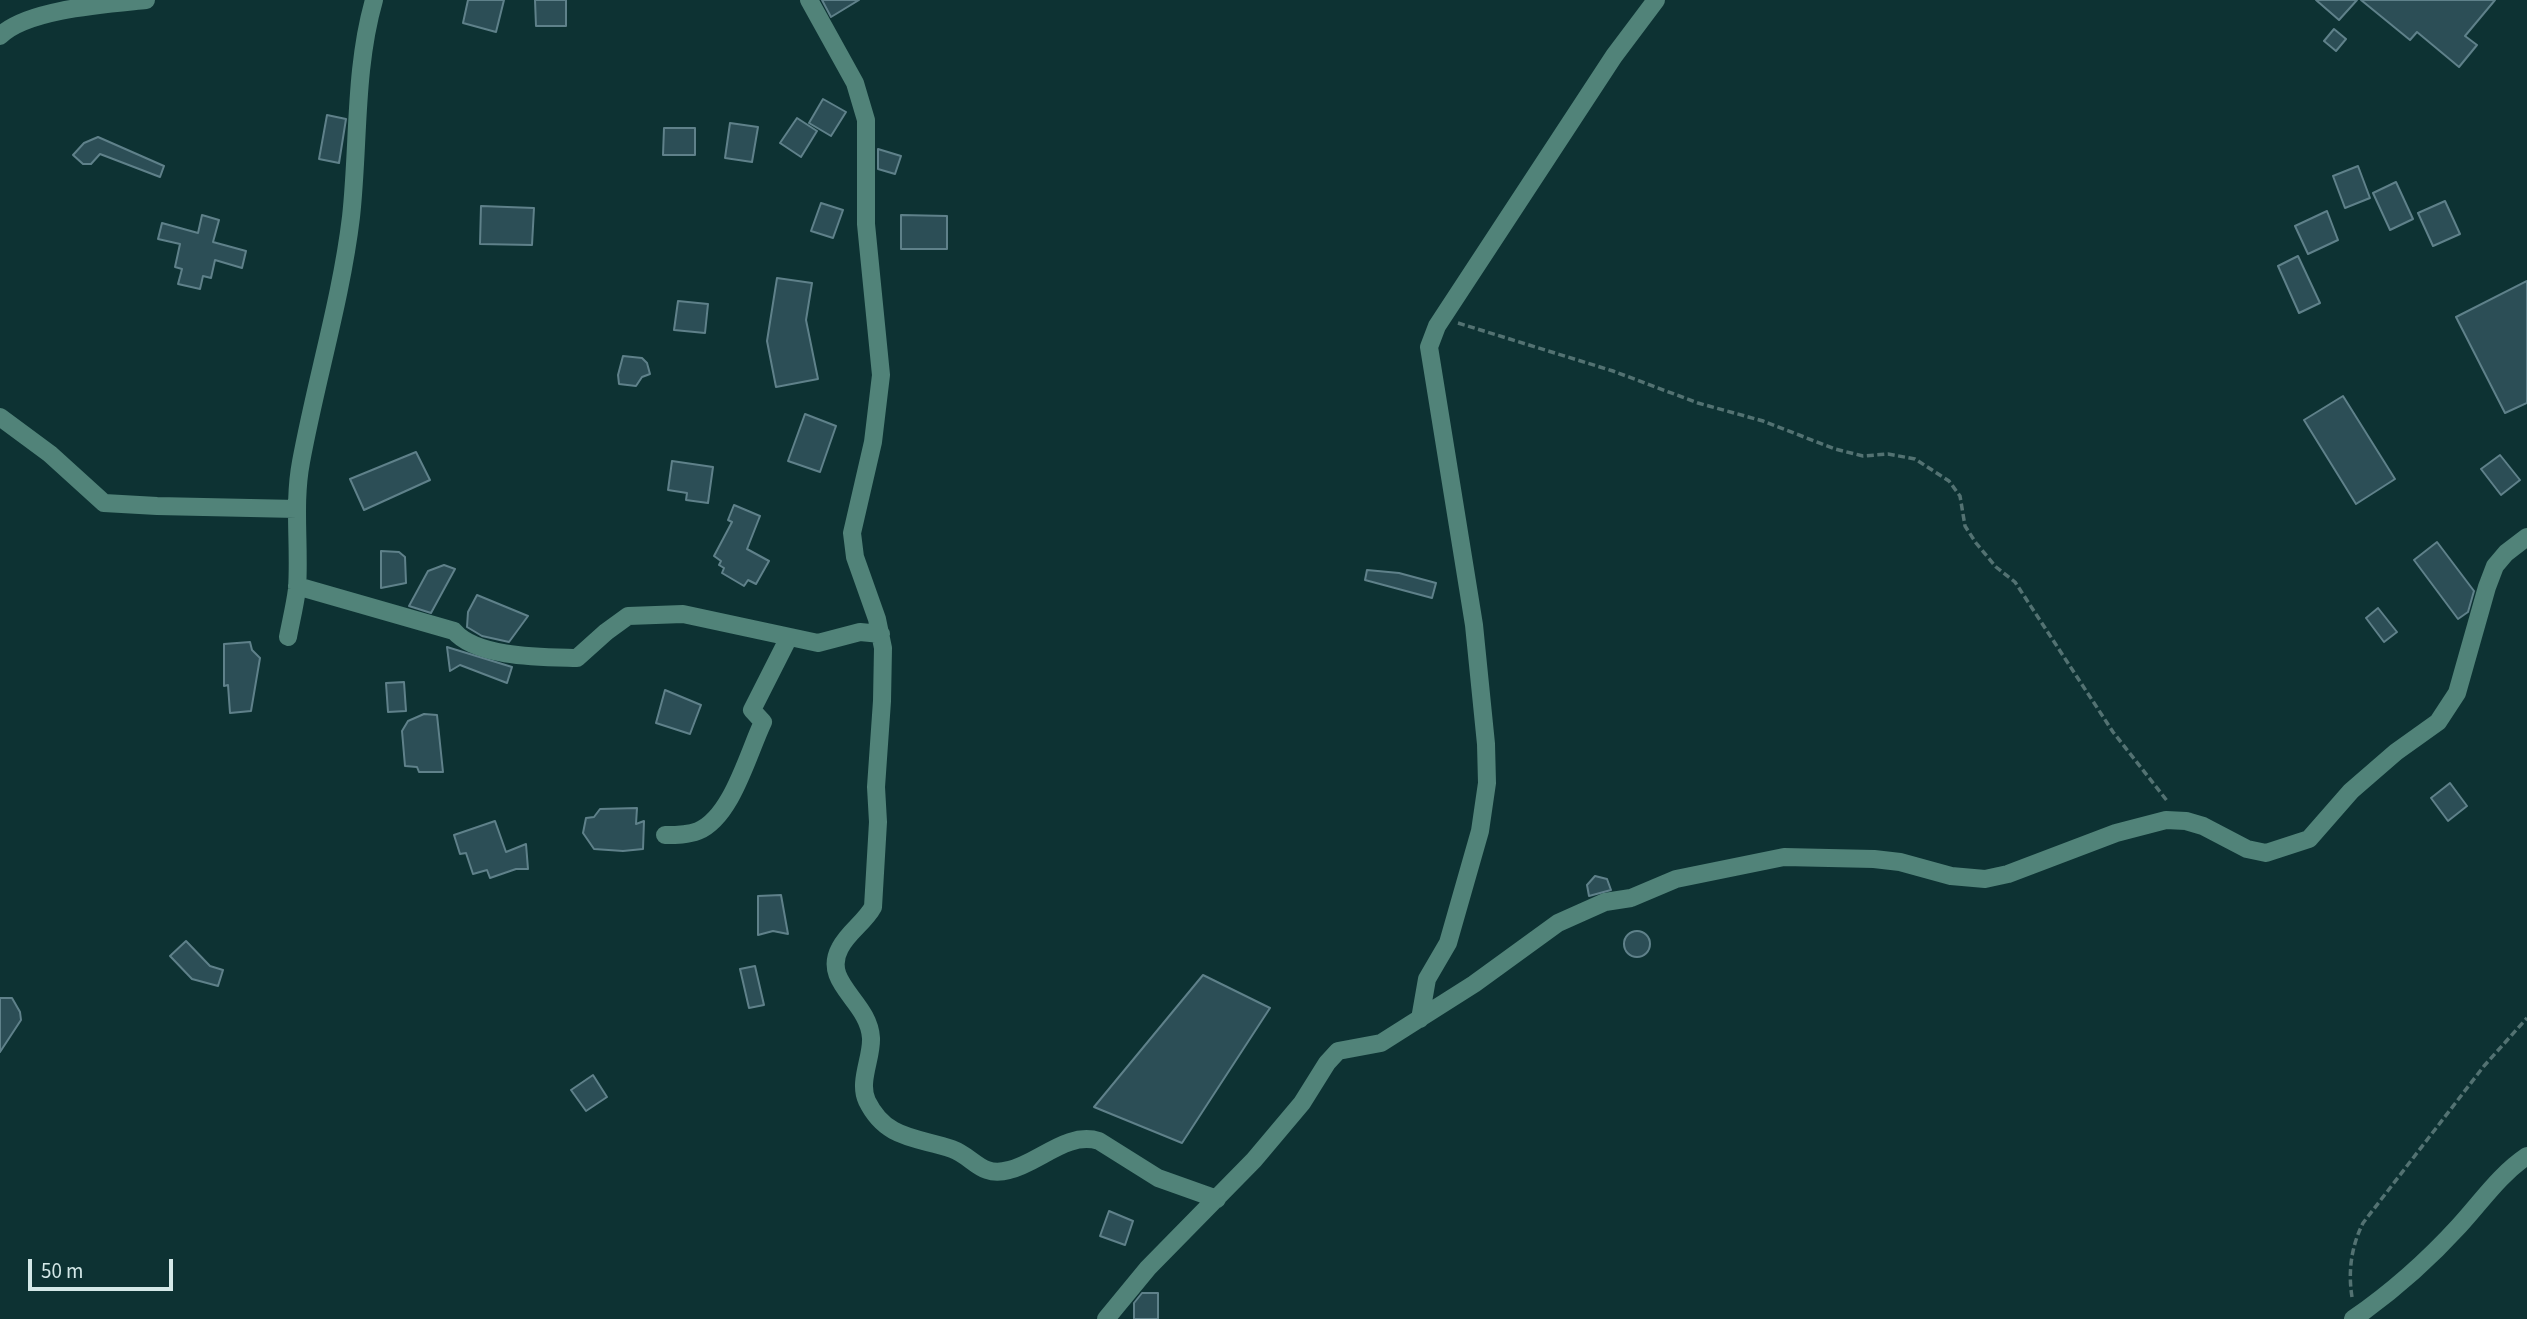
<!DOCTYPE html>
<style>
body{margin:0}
#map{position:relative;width:2527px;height:1319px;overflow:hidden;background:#0d3233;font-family:"Source Sans 3",sans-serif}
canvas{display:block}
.scale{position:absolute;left:28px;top:1259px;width:145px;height:32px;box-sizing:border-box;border:4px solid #d4e8e8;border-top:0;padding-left:9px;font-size:21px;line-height:24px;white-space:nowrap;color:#d4e8e8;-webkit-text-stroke:5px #0d3233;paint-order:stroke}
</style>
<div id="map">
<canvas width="2527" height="1319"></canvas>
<div class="scale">50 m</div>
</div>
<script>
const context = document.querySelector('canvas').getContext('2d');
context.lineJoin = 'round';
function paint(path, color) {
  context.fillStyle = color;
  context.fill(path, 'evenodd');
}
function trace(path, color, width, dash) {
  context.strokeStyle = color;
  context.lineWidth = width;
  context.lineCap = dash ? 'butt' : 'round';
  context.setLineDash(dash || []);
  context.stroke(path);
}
const building = new Path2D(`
 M468 0H504L496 32 463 23Z
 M535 0H566V26H536Z
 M822 0H859L831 17Z
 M2316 0H2357L2339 20Z
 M2361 0H2495L2465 36 2477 45 2459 67 2417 32 2410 40Z
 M2334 29 2346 39 2336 51 2324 41Z
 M823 99 846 112 831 136 809 123Z
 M327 115 346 119 339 163 319 159Z
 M797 118 817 131 801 157 780 143Z
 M730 123 758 127 752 162 725 158Z
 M664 128H695V155H663Z
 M98 137 164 166 160 177 100 154 91 164H83L73 155 84 143Z
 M878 149 901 156 895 174 878 169Z
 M2358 166 2370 198 2345 208 2333 176Z
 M2396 182 2413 219 2390 230 2373 193Z
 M2445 201 2460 234 2433 246 2418 213Z
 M821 203 843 210 833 238 811 231Z
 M481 206 534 208 532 245 480 244Z
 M2327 211 2338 240 2308 254 2295 226Z
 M202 215 219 220 213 242 246 251 242 268 215 260 211 278 203 276 200 289 178 284 182 269 175 267 180 244 158 239 162 223 198 233Z
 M901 215 947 216V249H901Z
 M2298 256 2320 303 2299 313 2278 266Z
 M777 278 812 283 806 320 818 379 776 387 767 341Z
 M2527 281V403L2505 413 2456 317Z
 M678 301 708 304 705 333 674 330Z
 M623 356 642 358 647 363 650 374 642 377 636 386 619 384 618 375Z
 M2343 396 2395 479 2356 504 2304 420Z
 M805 414 836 426 820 472 788 461Z
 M416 452 430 480 364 510 350 479Z
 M2500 455 2520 480 2501 495 2481 469Z
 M672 461 713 467 708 503 686 500 687 493 668 490Z
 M734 505 760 516 747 549 769 561 756 584 748 580 744 586 722 573 724 568 719 565 721 561 714 556 732 522 728 520Z
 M2437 542 2474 591 2468 612 2458 619 2414 560Z
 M381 551 399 552 405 557 406 583 381 588Z
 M444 565 455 569 431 613 409 606 428 571Z
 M1367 570 1399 573 1436 583 1432 598 1365 580Z
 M477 595 528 616 509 642 482 636 467 627 468 612Z
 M2378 608 2397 632 2384 642 2366 618Z
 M250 642 252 650 260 658 251 711 230 713 228 685 224 686V644Z
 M447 647 512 667 507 683 460 665 450 671Z
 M404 682 406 711 388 712 386 683Z
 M665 690 701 705 690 734 656 723Z
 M424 714 437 715 443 772H419L417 767 405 766 402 731 408 721Z
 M2450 783 2467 806 2448 821 2431 798Z
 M637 808 636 824 644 821 643 849 623 851 594 849 583 833 586 818 594 817 600 809Z
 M495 821 506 852 526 844 528 869H516L490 878 487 870 473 874 466 853 460 854 454 835Z
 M1595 876 1607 879 1611 890 1589 896 1587 885Z
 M781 895 788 934 773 931 758 935V896Z
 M1624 944a13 13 0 1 1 26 0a13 13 0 1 1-26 0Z
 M186 941 210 966 223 970 218 986 192 979 170 956Z
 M755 966 764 1005 749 1008 740 969Z
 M1203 975 1270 1008 1182 1143 1094 1107Z
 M0 998H12L20 1012 21 1020 0 1052Z
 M593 1075 607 1097 586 1111 571 1090Z
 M1109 1211 1133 1221 1125 1245 1100 1236Z
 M1142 1293H1158V1319H1134V1303Z`);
paint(building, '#2c4e56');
trace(building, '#5f818a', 2);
trace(new Path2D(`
 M1458 323 1613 371 1698 403 1763 421 1835 449 1863 456 1888 454 1915 459 1949 481 1960 496 1965 526 1976 543 1996 567 2015 582 2113 732 2168 802
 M2352 1297C2348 1272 2351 1247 2363 1223L2484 1066 2527 1018`), '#537272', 3.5, [7, 3.5]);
trace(new Path2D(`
 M809 0 855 83 866 120V224L881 375 873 442 852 533 855 557 877 619 883 648 882 701 876 787 878 822 873 907C865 922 848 932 840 948 821 983 869 1001 871 1038 872 1058 858 1082 867 1101 886 1140 917 1137 952 1149 974 1157 981 1178 1009 1170 1039 1163 1067 1131 1099 1141L1158 1178 1217 1199
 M0 36C27 9 107 4 146 0
 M0 417 50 454 104 503 157 506 297 509
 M297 586 454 631C477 658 543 657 577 658L606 632 628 616 683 614 818 643 860 632 881 634
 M288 637C291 621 295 605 297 589 300 547 293 504 301 462 316 380 341 300 351 217 359 144 354 70 374 0
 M665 835C676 835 688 835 698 831 732 817 748 753 763 722L752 710 789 637
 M1420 1019 1427 979 1448 943 1480 831 1487 783 1486 744 1474 625 1429 347 1437 326 1614 56 1656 0
 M1106 1319 1148 1268 1254 1160 1302 1103 1327 1063 1338 1051 1381 1043 1474 984 1558 923 1605 902 1631 898 1676 879 1784 857 1874 859 1900 862 1951 876 1985 879 2008 874 2116 833 2166 820 2186 821 2203 826 2247 849 2266 853 2309 839 2351 791 2396 752 2438 722 2457 693 2487 587 2495 566 2506 553 2527 537
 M2353 1319C2392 1292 2427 1261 2459 1226 2481 1202 2500 1174 2527 1156`), '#518379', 18);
</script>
